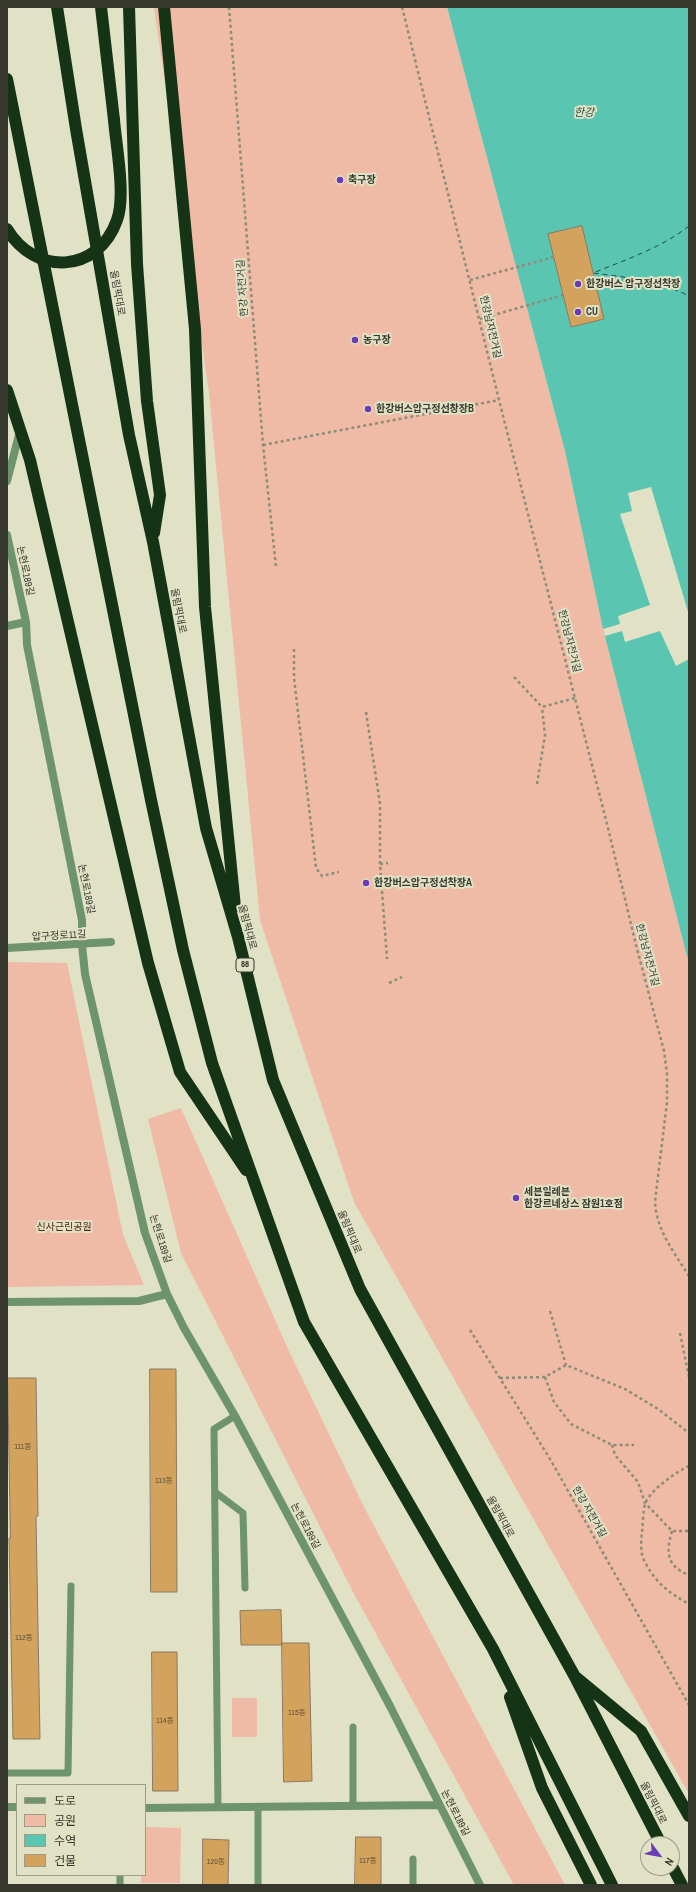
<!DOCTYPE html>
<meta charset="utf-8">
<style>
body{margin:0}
#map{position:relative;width:696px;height:1892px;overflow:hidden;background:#e0e1c5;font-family:"Archivo Narrow","Noto Sans KR",sans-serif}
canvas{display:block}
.frame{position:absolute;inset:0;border:8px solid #37382d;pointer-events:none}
.legend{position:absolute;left:16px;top:1784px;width:130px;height:92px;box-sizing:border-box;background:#e0e1c5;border:1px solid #9c9d88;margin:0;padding:5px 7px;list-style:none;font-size:12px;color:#37382d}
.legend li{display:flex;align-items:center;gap:8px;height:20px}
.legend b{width:20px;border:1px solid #9c9d88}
.north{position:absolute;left:640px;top:1836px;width:40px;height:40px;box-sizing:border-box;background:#e0e1c5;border:1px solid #9c9d88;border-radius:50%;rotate:122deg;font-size:11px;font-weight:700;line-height:16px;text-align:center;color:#37382d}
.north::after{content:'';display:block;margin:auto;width:14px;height:18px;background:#6a3bb2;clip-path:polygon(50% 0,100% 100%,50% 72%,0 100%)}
</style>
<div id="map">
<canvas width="696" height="1892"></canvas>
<div class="frame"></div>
<ul class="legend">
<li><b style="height:5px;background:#6d946c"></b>도로</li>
<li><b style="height:11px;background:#efbaa6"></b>공원</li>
<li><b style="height:11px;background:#5ac6b1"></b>수역</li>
<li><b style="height:11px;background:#d3a35d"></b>건물</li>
</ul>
<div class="north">N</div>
</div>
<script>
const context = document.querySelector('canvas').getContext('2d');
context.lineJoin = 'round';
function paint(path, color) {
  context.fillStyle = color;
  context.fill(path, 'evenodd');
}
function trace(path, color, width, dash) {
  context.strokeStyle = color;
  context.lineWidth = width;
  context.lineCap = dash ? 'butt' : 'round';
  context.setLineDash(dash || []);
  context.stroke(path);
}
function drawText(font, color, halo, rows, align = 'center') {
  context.font = font + ' "Archivo Narrow","Noto Sans KR",sans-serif';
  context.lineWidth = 4;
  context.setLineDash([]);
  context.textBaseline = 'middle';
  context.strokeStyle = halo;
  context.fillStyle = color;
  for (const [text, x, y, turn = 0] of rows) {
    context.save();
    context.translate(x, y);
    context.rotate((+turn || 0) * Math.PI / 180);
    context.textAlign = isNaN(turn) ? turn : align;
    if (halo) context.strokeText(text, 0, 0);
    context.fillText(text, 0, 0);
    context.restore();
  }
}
paint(new Path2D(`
 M154 7H447L565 451 603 629 689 964V1794L354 1202 260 920 209 393Z
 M7 962 67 963 123 1235 144 1285 7 1287Z
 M181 1108 288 1349 363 1505 565 1885H514L353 1592 181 1253 148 1119Z
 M232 1698H257V1737H232Z
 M145 1827 181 1828 180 1883H141V1875H145Z`), '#efbaa6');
paint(new Path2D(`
 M447 7H689V964L603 629 565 451Z`), '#5ac6b1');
paint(new Path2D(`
 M651 487 689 615V659L676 666 660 631 625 642 622 631 605 636 603 629 620 624 618 616 650 605 620 514 632 511 628 493Z`), '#e0e1c5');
trace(new Path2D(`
 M689 226C661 248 625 260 593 273 625 277 660 281 689 296`), '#1e4d44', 1, [5, 4]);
const building = new Path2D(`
 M582 226 604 319 571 327 548 234Z
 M150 1369H176L177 1592H151Z
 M8 1378H36L38 1516 36 1517 40 1739H13L9 1538H10Z
 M281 1610 282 1645H241L240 1611Z
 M282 1643H309L312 1781 284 1782Z
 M152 1652H177L178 1791H153Z
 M356 1837H381V1885H355Z
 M203 1839 229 1840 228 1885H203Z`);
paint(building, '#d3a35d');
trace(building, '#8a7a63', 1);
trace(new Path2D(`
 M229 7 263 445 276 567
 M402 7 499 400 608 828 636 945 664 1051 667 1073V1102L655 1201C656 1230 674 1252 689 1276
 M470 280 554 257
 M480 319 563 295
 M263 445 499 400
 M294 649V678L316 868 322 876 339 872
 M514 677 542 707 575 698
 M366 712 380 804V864L387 959
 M537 784 545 735 542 707
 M380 864 388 863
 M389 983 402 977
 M550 1311 566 1365
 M470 1330 550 1459 689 1705
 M680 1333 689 1377
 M545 1377 554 1402 571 1424 612 1445H634
 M500 1378 545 1377 566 1365 625 1389 658 1409 689 1433
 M612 1445 615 1455 638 1482 645 1503 672 1531H689
 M689 1466C676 1472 650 1490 645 1504 643 1512 643 1523 642 1532 641 1541 640 1554 645 1562 655 1582 669 1593 689 1604
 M672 1531C666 1552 666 1566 689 1575`), '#8c8d79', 2.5, [3, 3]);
trace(new Path2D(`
 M215 1492 243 1513 245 1588
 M7 1773H68L71 1586
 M353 1805V1727
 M218 1807 214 1429 235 1416
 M258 1807V1885
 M413 1859V1885
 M120 1875V1885`), '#6d946c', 7);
trace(new Path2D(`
 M7 481 20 431
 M7 535 26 622 27 645 82 920V945L85 974 145 1233 167 1294 184 1328 235 1416 391 1708 480 1885
 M7 626 26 622
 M7 948 111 942
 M7 1302 139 1301 167 1294
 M7 1807H17
 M145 1808 439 1805`), '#6d946c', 8);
trace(new Path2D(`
 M57 7 76 129 129 435 153 542 206 828 238 937 273 1080 360 1289 574 1675 661 1844
 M101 7 114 120
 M129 7 137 264 147 401 160 495 154 533
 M164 7 195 329 205 607 235 907
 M7 79 151 800 183 950 212 1063 304 1322 493 1649 612 1885
 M7 390 30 460 148 963 180 1072 246 1170
 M577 1678 641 1731 689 1816
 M510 1697 542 1788 591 1885
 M672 1866 682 1885`), '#143415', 12);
trace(new Path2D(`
 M7 229C35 276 98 274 117 220 126 196 116 145 114 120`), '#143415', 12);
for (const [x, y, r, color] of [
 [340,180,4,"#6a3bb2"],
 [578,284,4,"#6a3bb2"],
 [578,312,4,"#6a3bb2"],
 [355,340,4,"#6a3bb2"],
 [368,409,4,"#6a3bb2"],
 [366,883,4,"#6a3bb2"],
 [516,1198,4,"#6a3bb2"]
]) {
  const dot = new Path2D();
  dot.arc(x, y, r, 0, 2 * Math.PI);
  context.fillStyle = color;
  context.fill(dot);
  trace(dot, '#e0e1c5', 1.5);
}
drawText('8px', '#5e5339', null, [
 ["111동",23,1447],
 ["113동",164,1481],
 ["112동",24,1638],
 ["115동",297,1713],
 ["114동",165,1721],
 ["117동",368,1861],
 ["120동",216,1862]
]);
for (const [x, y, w] of [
 [245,965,18]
]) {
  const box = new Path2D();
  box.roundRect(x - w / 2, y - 7, w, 14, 3);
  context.fillStyle = '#e0e1c5';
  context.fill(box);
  trace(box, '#37382d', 1);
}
drawText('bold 9px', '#37382d', null, [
 ["88",245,965]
]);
drawText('bold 10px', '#37382d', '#e0e1c5', [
 ["축구장",348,180],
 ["한강버스 압구정선착장",586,284],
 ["CU",586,312],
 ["농구장",363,340],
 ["한강버스압구정선창장B",376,409],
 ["한강버스압구정선착장A",374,883],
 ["세븐일레븐",524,1192],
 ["한강르네상스 잠원1호점",524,1204]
], 'left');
drawText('10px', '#37382d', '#e0e1c5', [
 ["한강 자전거길",243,288,-94],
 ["올림픽대로",117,293,80],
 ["한강남자전거길",490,327,77],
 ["논현로189길",25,571,78],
 ["올림픽대로",178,611,79],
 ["한강남자전거길",569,641,76],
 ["논현로189길",86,889,79],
 ["올림픽대로",247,927,75],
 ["압구정로11길",59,936,-3],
 ["한강남자전거길",647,955,75],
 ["올림픽대로",349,1232,67],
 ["논현로189길",160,1239,72],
 ["한강 자전거길",589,1512,60],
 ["올림픽대로",500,1517,61],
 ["논현로189길",305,1526,62],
 ["올림픽대로",653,1803,63],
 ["논현로189길",455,1813,63]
]);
drawText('10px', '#572411', '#e0e1c5', [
 ["신사근린공원",64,1227]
]);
drawText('italic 11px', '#1e4d44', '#e0e1c5', [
 ["한강",584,113]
]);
</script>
